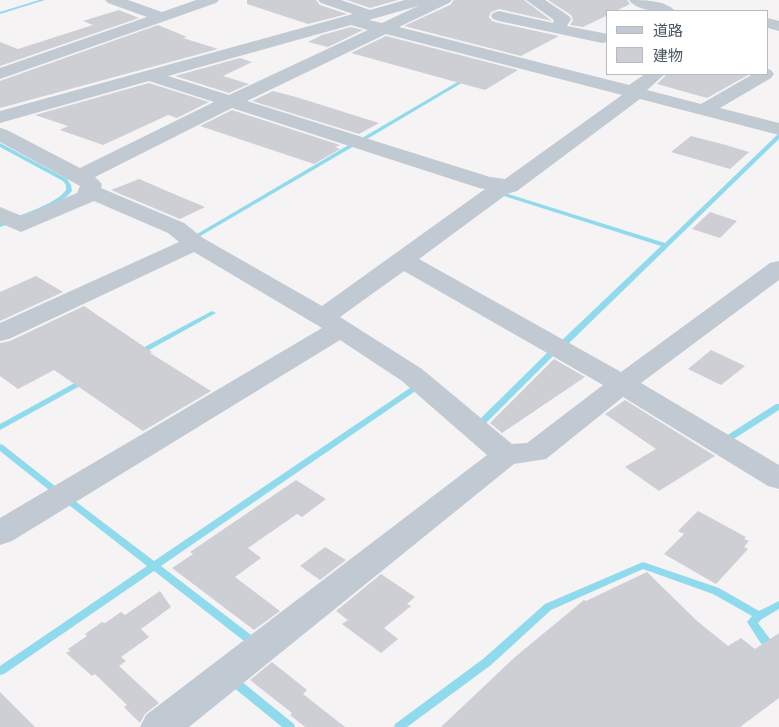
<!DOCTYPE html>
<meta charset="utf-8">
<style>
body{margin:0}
#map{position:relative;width:779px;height:727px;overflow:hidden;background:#f5f3f3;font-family:Rubik,"Noto Sans JP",sans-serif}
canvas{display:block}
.legend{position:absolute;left:606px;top:10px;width:162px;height:65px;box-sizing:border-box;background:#fff;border:1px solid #b7bbc0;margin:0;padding:6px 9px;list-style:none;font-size:15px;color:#4a5661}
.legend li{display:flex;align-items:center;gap:10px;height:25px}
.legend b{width:25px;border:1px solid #b7bbc0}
</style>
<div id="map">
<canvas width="779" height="727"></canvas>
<ul class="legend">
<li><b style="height:6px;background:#c1cad2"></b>道路</li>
<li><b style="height:14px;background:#cdcfd5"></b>建物</li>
</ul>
</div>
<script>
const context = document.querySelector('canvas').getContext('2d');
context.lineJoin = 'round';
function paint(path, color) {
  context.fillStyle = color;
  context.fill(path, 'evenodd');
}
paint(new Path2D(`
 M39 0H45L0 14V12Z
 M466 77 470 78 367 139 362 138Z
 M779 134V139L566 346H560L559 344 560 342 661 246 501 195V193H505L665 243 777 135Z
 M0 143 67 179 71 185 72 191C59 207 20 221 0 227V223C17 216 57 204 66 190V185L63 181 0 147Z
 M352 143 354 144V146L202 235 200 236 197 234Z
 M212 311 216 313 214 314 142 354H136L135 352Z
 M552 348H555L559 350 482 427H476L475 425 476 423Z
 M82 379H85L89 381 0 430V424Z
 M410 388H413L417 390 161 566 255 638 256 641C253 646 250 649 244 647L243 644 244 641 154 571 4 674 0 675V666L147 566 69 505 68 503 69 501H75L154 561Z
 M776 404H779V410L729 442H723L722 440 723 438Z
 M0 444 3 445 60 490 61 492 60 494H54L0 451Z
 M643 562 719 588 759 611 779 601V609L762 619 758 623 773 643 779 648V658C765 653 757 637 749 625L747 622 752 616 713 594 643 569 551 610 491 665 407 727H394L395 724 483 659 545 604Z
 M237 680 241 681 294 724 295 727H282L233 687 232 684 233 681Z`), '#90daee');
paint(new Path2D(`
 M247 0H316L320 5 347 14 308 24 247 4Z
 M347 0H398L370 8Z
 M454 0H524L552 21 499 9 491 12 489 17 492 21 499 23 559 36 521 56 404 26 450 5Z
 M548 0H627L630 4 616 11H608V15L583 27 570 25 573 20 571 15Z
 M119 10 139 18 0 66V42L18 49 93 25 83 21Z
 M158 25 187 37 183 38 218 49 0 108V81Z
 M351 27 363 30 328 47 308 42 322 35Z
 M386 36 518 70 485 90 351 53Z
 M240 58 252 62 223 76 249 84 229 93 175 76Z
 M667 74H750L707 98 657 84Z
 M149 83 209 102 177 118 168 115 103 145 60 130 68 126 35 115Z
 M273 91 296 97 379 123 359 134 252 101Z
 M232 110 340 145 335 147 340 149 314 164 200 126Z
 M691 136 726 145 749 152 730 169 671 152Z
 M139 179 174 194 205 207 180 219 111 190Z
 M710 212 737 221 720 238 692 229Z
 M36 276 63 292 0 321V292Z
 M84 306 152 352 150 353 211 391 143 431 54 370 18 389 0 376V343L10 341Z
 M711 350 745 366 721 385 688 369Z
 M554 359 585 377 502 433 490 423Z
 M625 400 715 456 659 491 625 467 656 449 605 414Z
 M296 480 326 499 302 517 297 514 248 548 261 558 235 577 280 611 254 630 172 568 193 554 190 552Z
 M698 511 746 537 744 539 749 541 744 547 748 549 716 584 664 554 684 534 678 531Z
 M325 547 346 560 320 580 300 566Z
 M647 572 697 621 728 646 741 638 755 649 779 633V698L740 727H441L515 657 584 600 586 601Z
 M381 574 415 597 407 604 411 606 384 628 398 639 381 653 342 624 348 620 336 611Z
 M160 591 171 607 141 629 149 637 121 657 126 661 119 666 159 703 145 714 140 723 124 707 127 705 95 674 92 676 66 653 70 651 68 649 87 636 85 634 102 622 105 623 121 612 125 615Z
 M272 662 307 690 303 694 345 727H305L290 715 292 713 250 680Z
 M0 692 35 727H0Z`), '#cdcfd5');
paint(new Path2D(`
 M105 0H128L162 12 196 0H219L216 3 0 79V68L147 17 108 3Z
 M318 0H341L370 10 405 0H452L449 3 399 27 629 85 645 74H665L647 90 701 104 753 74H768V69L771 70 774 74 771 78 720 108 779 123V135L640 99 517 191 507 194 419 259 621 372 770 263 779 261V280L641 383 779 465V489L768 486 623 397 546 459 514 464 189 727H140L146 715 487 455 402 381 340 340 12 541 0 545V518L322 328 194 252 9 339 0 341V323L179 242 168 233 94 201 21 232 0 223V207L22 216 77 193 80 186 0 142V128L7 130 80 168 214 102 149 81 0 123V111L353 14 321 3ZM418 6 382 23 369 20ZM351 25 368 30 229 95 168 76ZM386 34 622 95 505 179 490 177 247 101ZM232 108 479 188 485 189 322 306 203 238 184 223 101 188 102 184 95 177ZM404 271 603 385 527 443 512 444 422 369 340 317Z
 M526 0H545L569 16 571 19 567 26 608 34V42L602 43 499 21 493 19 491 16 493 13 499 11 553 23 554 20Z
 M629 0C643 0 666 0 675 11 662 12 638 12 629 0Z
 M768 18 779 21V31L768 28Z`), '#c1cad2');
</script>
